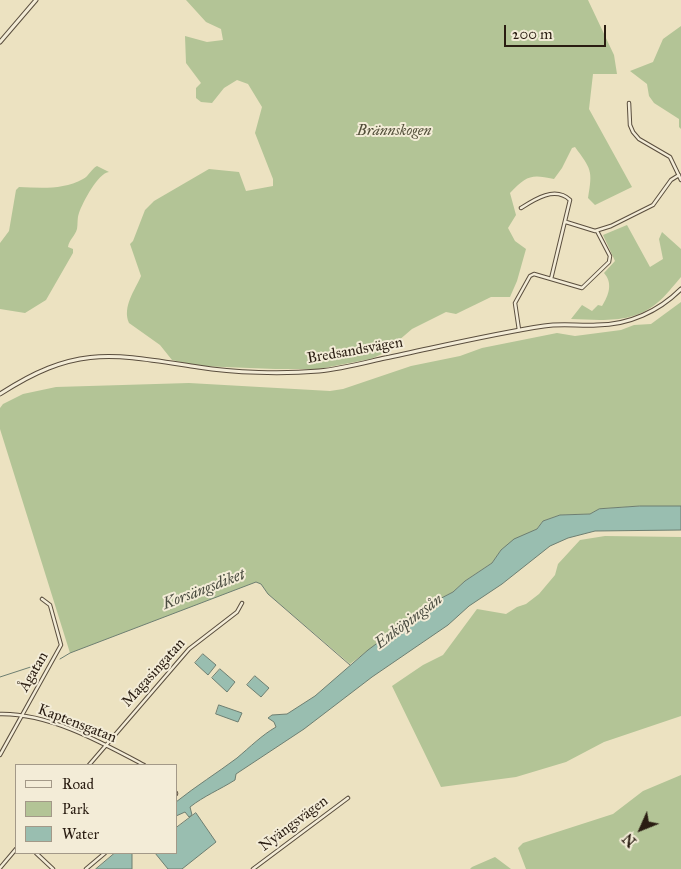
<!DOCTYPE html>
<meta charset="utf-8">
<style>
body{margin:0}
#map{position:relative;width:681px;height:869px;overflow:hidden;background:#ece2c1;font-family:"IM FELL Great Primer",serif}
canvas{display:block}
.legend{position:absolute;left:15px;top:764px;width:162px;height:90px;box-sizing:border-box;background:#f3ecd7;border:1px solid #a39988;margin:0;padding:6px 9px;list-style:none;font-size:15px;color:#2a1d12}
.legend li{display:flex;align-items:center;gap:10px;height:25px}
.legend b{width:25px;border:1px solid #a39988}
.north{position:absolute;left:616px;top:804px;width:50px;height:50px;-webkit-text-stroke:4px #f3ecd7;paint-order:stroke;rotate:226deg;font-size:14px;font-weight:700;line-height:20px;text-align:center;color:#2a1d12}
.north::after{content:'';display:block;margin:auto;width:18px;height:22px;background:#2a1d12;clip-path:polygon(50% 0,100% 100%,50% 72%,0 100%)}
.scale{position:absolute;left:504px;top:25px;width:102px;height:22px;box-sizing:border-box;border:2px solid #2a1d12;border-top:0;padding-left:6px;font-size:15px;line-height:18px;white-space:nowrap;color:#2a1d12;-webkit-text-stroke:4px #f3ecd7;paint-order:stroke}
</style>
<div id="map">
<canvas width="681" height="869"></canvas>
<ul class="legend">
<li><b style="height:6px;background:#f3ecd7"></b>Road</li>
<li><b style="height:14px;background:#b3c496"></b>Park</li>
<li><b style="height:14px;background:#99beb0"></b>Water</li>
</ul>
<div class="north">N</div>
<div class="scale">200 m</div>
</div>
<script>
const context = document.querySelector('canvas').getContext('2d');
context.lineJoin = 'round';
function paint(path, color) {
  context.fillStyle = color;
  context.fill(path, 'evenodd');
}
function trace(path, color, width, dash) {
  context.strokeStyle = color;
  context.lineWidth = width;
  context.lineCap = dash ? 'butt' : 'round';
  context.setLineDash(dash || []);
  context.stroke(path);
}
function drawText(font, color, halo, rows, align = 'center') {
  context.font = font + ' "IM FELL Great Primer",serif';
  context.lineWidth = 4;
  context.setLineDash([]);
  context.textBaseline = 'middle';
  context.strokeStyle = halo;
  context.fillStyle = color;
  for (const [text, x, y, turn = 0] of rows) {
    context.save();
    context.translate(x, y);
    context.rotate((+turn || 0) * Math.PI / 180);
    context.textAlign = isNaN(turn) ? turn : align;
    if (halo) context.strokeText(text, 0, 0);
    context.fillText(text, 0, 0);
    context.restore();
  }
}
paint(new Path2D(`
 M186 0H588L614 55 617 74H593L589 109 632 187 595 205 588 198C593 170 591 169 575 147L572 148 562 168 554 179C530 174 527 176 510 193L516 215 508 228 515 241 526 249 517 281 510 297H491L456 314 446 312 412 329 384 353 371 359 339 365 319 369H275L199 366 172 360 160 345 129 323C122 307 135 290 141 276L130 244 133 241 145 210 154 201 209 169 239 172 246 191 273 186V179L255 133 262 107 248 84 237 80 224 88 212 103 201 102 196 98V88L201 83 186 63 185 36 207 42 223 40 221 29 206 22Z
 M681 26V129L679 127V119L654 103 649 96 647 84 630 71 653 62 663 39Z
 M97 166 109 172C98 173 83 202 79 213 77 218 78 224 77 229 75 236 69 240 68 247L73 249V253L46 300 25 313 0 309V243L9 231 16 190 19 187C41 188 63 190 83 179 89 176 91 169 97 166Z
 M627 225 650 267 663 259 659 239 662 232 681 249V277C673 286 666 296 657 303 633 324 600 320 571 319L582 305 592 311 598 305 602 306C609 295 613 283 604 273L615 261 603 235Z
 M681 302V506H640L599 509 590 514 560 515 543 521 537 529 501 550 492 563 465 581 453 592 430 604 350 664 268 594 261 584 256 582 70 653 0 429V408L3 404 23 394 56 387 189 383 330 391 343 389 411 366 460 356 482 348 557 333 575 336 621 330 634 325 651 324Z
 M605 536 681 537V716L604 742 566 762 516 777 441 787 392 686 423 665 443 655 477 609 506 614 517 607 526 604 539 594 555 575 558 564 580 540Z
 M681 775V869H526L518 848 523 843 613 814 643 791Z
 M495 857 511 869H470L472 867Z`), '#b3c496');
const water = new Path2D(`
 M640 506H681V530L595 531 568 538 550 546 502 584 469 606 448 625 372 677 304 729 239 772 236 774 235 780C219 790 204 796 190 807L192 815 189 817 185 812 176 816V802C196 786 217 773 237 758 250 747 262 735 276 727L274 722 268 718 272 715 287 714 315 696 368 650 430 604 453 592 465 581 492 563 501 550 514 539 537 529 543 521 560 515 590 514 599 509Z
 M203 654 216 665 208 675 195 663Z
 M220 669 235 682 227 692 212 678Z
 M255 676 269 688 261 697 247 685Z
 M219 705 242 713 238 722 216 714Z
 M196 813 216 842 182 869H168L155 853H176V828Z
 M115 853H132V869H96Z`);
paint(water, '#99beb0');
trace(water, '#6d7e71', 1);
trace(new Path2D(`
 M60 659 70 653 256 582 261 584 268 594 350 665
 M0 677 46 662`), '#6d7e71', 1);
const minor = new Path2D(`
 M629 103 630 125 633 132 639 139 670 157 681 180
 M521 208C535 199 555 186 570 200L551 279
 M566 222 595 231 611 226 653 205 671 180 679 175
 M519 330 515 303 530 276 534 274 582 288 609 262 610 256 597 231
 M0 714C49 713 101 742 144 765
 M0 755 61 645 50 605 42 599
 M89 765 189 649 237 612 242 603
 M176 793V794
 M36 853 53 869
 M0 868 16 849
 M86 869 105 853
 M253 869 348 798`);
const tertiary = new Path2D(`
 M0 42 36 0
 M0 394C77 344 113 354 198 367 235 373 282 374 319 371 341 369 363 363 385 358 438 347 491 334 544 326 562 323 579 326 597 325 629 325 659 311 681 289`);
trace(minor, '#5a4e3e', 4.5);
trace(tertiary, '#5a4e3e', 5);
trace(minor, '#f3ecd7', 2.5);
trace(tertiary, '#f3ecd7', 3);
drawText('italic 15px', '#534f3a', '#f3ecd7', [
 ["Brännskogen",394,131]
]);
drawText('15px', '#2a1d12', '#f3ecd7', [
 ["Bredsandsvägen",355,351,-10],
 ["Ågatan",34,672,-60],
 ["Magasingatan",154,673,-48],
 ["Kaptensgatan",77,724,21],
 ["Nyängsvägen",294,824,-37]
]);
drawText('italic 16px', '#4b4d41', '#f3ecd7', [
 ["Korsängsdiket",204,590,-21],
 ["Enköpingsån",409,622,-37]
]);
</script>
